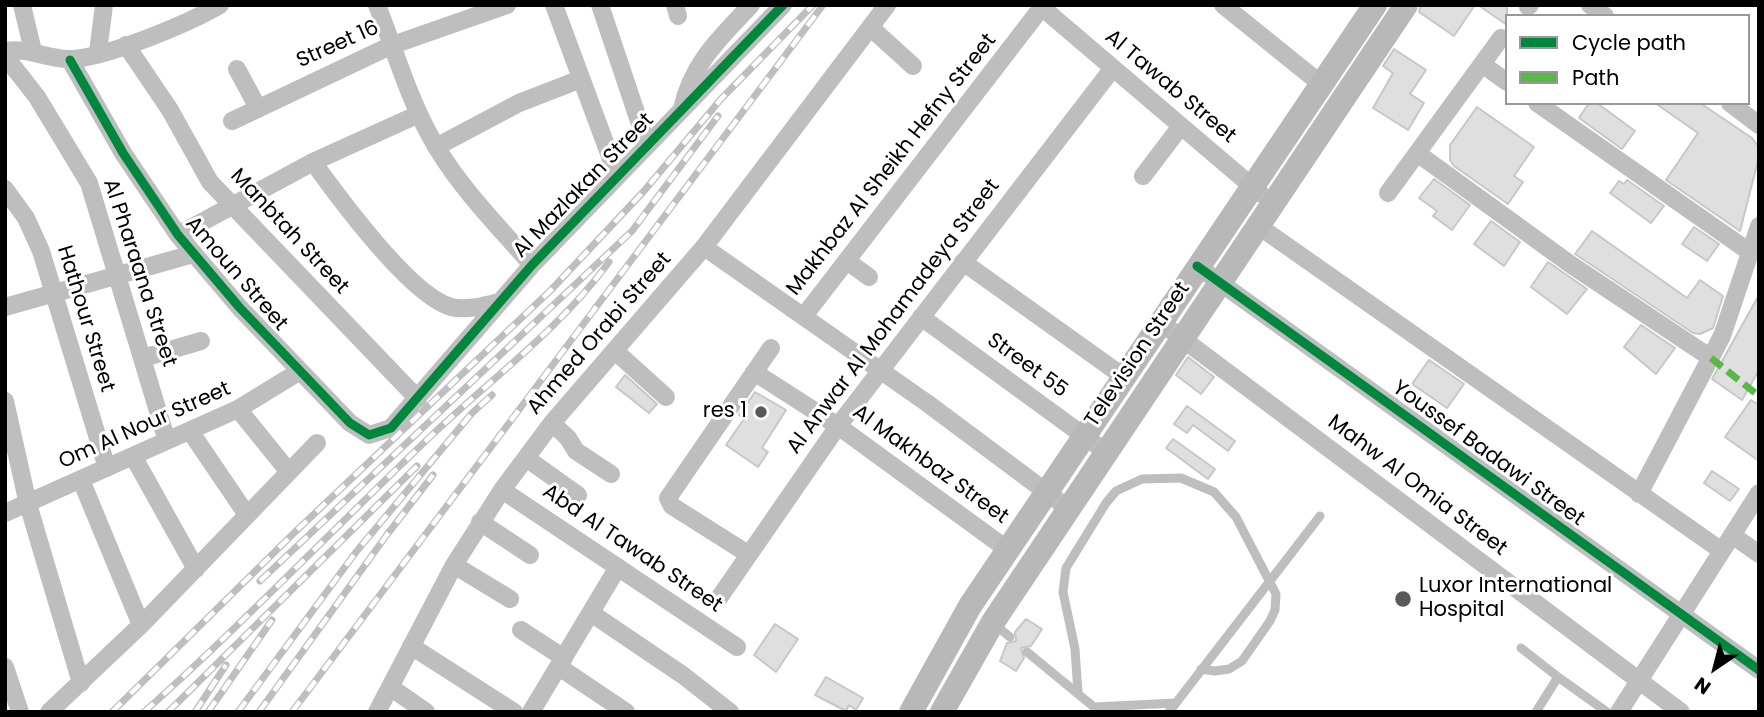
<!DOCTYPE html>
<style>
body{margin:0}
#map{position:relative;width:1764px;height:717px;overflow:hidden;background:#fff;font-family:Poppins,sans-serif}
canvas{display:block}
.frame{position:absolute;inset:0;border:7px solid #000;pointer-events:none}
.legend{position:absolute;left:1505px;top:14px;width:245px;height:91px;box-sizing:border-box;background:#fff;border:2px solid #999;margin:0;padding:9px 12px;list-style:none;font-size:21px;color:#000}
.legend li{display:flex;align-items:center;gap:14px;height:35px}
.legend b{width:35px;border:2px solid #999}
.north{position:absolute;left:1680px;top:633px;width:70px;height:70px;-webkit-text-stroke:5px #fff;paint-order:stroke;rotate:215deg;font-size:19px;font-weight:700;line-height:28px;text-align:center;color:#000}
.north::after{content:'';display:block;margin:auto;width:24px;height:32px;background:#000;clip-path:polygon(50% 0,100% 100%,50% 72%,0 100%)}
</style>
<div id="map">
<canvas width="1764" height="717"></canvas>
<div class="frame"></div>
<ul class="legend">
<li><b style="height:9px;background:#00873e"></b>Cycle path</li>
<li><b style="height:9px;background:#58b947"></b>Path</li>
</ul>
<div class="north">N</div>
</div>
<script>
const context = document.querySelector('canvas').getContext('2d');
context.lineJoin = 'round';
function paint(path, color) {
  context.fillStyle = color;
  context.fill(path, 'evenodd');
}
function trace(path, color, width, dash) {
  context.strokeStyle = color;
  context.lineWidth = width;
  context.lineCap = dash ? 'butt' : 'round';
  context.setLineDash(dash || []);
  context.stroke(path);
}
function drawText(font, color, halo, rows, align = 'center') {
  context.font = font + ' Poppins,sans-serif';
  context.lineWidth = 6;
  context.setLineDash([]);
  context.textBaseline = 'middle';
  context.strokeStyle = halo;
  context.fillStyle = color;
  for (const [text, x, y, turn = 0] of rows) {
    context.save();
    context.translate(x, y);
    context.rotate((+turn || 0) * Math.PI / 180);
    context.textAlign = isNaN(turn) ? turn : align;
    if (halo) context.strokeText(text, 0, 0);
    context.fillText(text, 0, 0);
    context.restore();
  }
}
const building = new Path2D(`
 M1421 5H1475L1454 36 1419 12Z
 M1478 5H1507V25Z
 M1394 49 1426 70 1410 94 1424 103 1408 130 1373 108 1393 73 1383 66Z
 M1589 103H1597L1635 131 1622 149 1579 118Z
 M1655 103H1700L1752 138 1758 146 1759 157 1740 231 1666 180 1698 133Z
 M1477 107 1534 147 1514 176 1523 182 1508 204 1454 166 1450 160V145Z
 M1434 179 1470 205 1452 230 1433 216 1437 211 1419 198Z
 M1627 180 1664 206 1651 223 1610 193 1619 181 1624 184Z
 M1491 221 1520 242 1504 266 1474 244Z
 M1694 227 1719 244 1707 261 1682 244Z
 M1592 231 1687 298 1700 280 1723 296 1713 328 1700 334 1693 333 1575 254Z
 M1548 262 1587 289 1567 314 1531 287Z
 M1759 295V370L1742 400 1712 379Z
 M1641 325 1675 348 1656 374 1624 347Z
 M1188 357 1214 377 1201 394 1176 375Z
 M1429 360 1464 384 1447 408 1412 384Z
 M625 375 657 404 649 413 616 387Z
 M755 392 786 410 762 448 768 452 758 467 726 445 744 419 739 415Z
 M1751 400 1759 405V461L1725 437Z
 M1187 406 1235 441 1228 451 1193 425 1187 433 1174 424Z
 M1173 439 1215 469 1208 479 1166 448Z
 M1712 471 1739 489 1730 501 1704 483Z
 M1026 619 1042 629 1031 646 1021 648 1024 658 1016 671 1000 661 1007 643 1016 641 1015 632Z
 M775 624 798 639 776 672 754 655Z
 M826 677 863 698 856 710 849 705 846 711 815 695Z`);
paint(building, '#dfdfdf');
trace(building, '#c7c7c7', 2);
trace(new Path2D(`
 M994 624 1010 637
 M1521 648 1558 677 1536 712
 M1027 652 1100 712
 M1558 677 1607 712
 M1078 693 1075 649 1063 592 1066 568 1106 503 1116 491 1142 479 1181 478 1214 492 1236 517 1276 594 1275 610 1270 621 1242 661 1229 669 1215 671 1201 669
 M1095 707 1175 703
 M1169 712 1320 516`), '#bebebe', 9);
trace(new Path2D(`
 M22 5 33 51
 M377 5C396 53 410 104 437 148 463 191 499 227 532 265
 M554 5 617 175
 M600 5 647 145
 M675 5 678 16
 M1039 5 1261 194
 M1223 5 1321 84
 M1590 5 1605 16
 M1528 7 1530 5
 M870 27 913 66
 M126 45 170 110 210 182 418 399
 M5 51C28 47 46 59 68 59 102 60 189 23 220 5
 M98 52 104 5
 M5 56 37 97 89 183 167 441
 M70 60 123 153 178 235 240 308 350 423 369 435 391 428 532 265 783 5
 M1482 64 1507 82
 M237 69 258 108
 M1537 103 1751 253
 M1730 103 1759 125
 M682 109C692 63 720 38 751 5
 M232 121 390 46 507 5
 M436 147 519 103 581 79
 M1417 153 1570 264 1711 358
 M313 162C339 198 410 295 451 307 466 311 485 305 500 302
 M1143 176 1181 126
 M5 189 26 218 41 251 107 468
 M1388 193 1501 38
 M1257 225 1722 551
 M178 235 313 162 419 114
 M704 247 927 403 1069 509
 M847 261 869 277
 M963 262 1124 377
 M1197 266 1759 670
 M5 307 193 254
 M804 316 1042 7
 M921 317 1106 452
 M1160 322 1681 712
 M615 351 666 397
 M143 358 201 341
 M754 372 838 426 1008 550
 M5 401 28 504 81 683
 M238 409 289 472
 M552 423 568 438 576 451 611 474
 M190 431 247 515
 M133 456 196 569
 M526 458 578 495
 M81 480 141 625
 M502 490 737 647
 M1639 494 1722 336 1759 226
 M5 513 238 409 300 371
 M480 522 530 555
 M1732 535 1759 554
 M748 554 672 506 668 498 771 348
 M454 565 510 599
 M719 598 838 426 1113 68
 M591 613 684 676 730 712
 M521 630 564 658
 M411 646 514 712
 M5 667 20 712
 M559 667 626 712
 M390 687 426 712
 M49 712 141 625 317 443
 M377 712 454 565 502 490 552 423 704 247 887 5
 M531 712 618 567
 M1619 712 1759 493`), '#bebebe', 18);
trace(new Path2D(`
 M911 712 970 606 1375 5
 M942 712 993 622 1406 5`), '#b8b8b8', 24);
const rail = new Path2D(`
 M260 581 632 231 718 116
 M112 712 295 532 551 290 644 191 721 99 813 5
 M144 712C243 624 335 527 431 436 491 379 560 329 609 262
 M168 712 417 466
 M195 712 226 665
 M208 712 272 620
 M238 712 356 552 472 413 492 395
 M259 712 386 536 433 475
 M292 712 823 5`);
trace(rail, '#bebebe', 7);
trace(rail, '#fff', 4.5, [13]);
trace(new Path2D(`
 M1711 358 1759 396`), '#58b947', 7, [14, 7]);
trace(new Path2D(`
 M70 60 123 153 178 235 240 308 350 423 369 435 391 428 532 265 783 5
 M1197 266 1759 670`), '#00873e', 9);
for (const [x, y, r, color] of [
 [761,412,7,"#595959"],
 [1403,599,9,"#595959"]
]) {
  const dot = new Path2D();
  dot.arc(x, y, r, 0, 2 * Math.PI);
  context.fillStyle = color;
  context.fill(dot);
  trace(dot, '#fff', 2.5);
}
drawText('21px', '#000', '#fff', [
 ["Street 16",338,45,-24],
 ["Al Tawab Street",1170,87,40],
 ["Makhbaz Al Sheikh Hefny Street",892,165,-52],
 ["Al Mazlakan Street",584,186,-46],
 ["Manbtah Street",289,232,47],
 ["Al Pharaana Street",139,273,72],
 ["Amoun Street",236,274,49],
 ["Al Anwar Al Mohamadeya Street",894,317,-53],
 ["Hathour Street",85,319,73],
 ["Ahmed Orabi Street",600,334,-49],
 ["Television Street",1138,355,-56],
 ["Street 55",1027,366,36],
 ["Om Al Nour Street",145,426,-24],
 ["Youssef Badawi Street",1488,454,36],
 ["Al Makhbaz Street",930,465,36],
 ["Mahw Al Omia Street",1417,486,37],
 ["Abd Al Tawab Street",632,549,34]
]);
drawText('21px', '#000', '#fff', [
 ["res 1",747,412],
 ["Luxor International",1419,587,"left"],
 ["Hospital",1419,611,"left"]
], 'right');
</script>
